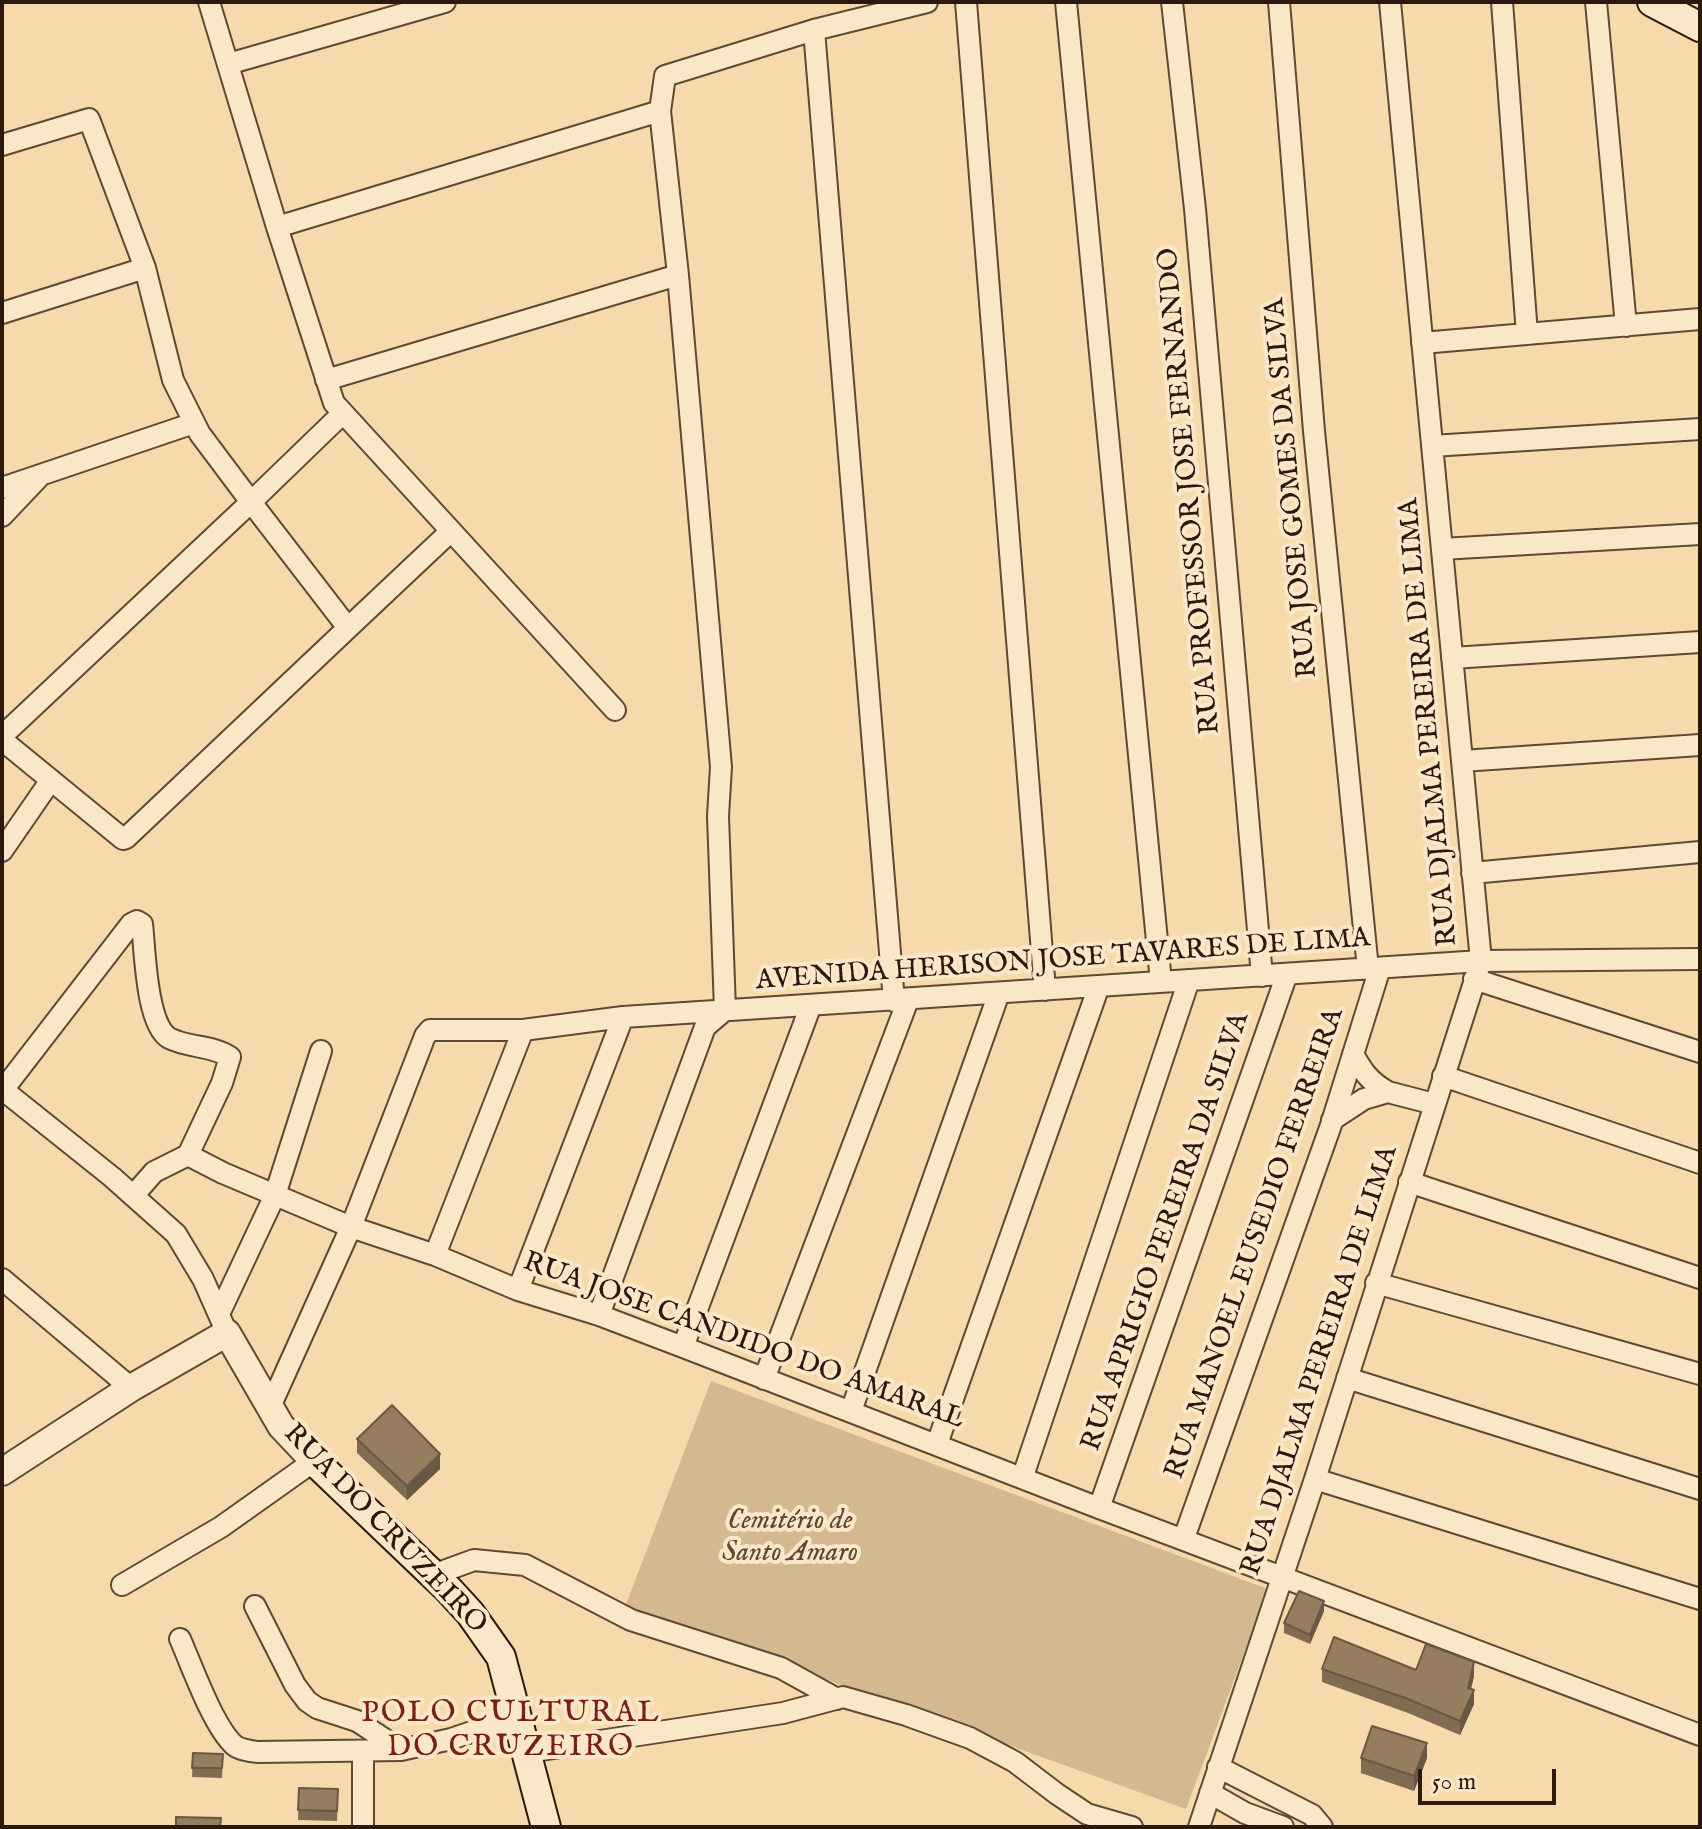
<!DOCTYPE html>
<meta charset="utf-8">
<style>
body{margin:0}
#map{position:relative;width:1702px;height:1829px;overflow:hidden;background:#f7daab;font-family:"IM FELL English",serif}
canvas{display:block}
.frame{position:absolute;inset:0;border:4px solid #2c180e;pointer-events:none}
.scale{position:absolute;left:1418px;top:1769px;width:138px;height:36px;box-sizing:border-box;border:4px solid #2c180e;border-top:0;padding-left:10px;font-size:24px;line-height:28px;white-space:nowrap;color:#2c180e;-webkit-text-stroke:6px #fae7c8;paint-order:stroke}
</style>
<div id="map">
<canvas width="1702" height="1829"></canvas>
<div class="frame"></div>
<div class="scale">50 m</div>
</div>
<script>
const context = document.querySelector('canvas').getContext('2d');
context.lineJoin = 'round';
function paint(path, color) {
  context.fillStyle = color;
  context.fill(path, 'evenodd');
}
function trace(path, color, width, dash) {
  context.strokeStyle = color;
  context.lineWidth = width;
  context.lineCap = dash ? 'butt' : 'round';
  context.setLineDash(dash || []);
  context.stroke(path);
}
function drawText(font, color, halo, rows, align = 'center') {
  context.font = font + ' "IM FELL English",serif';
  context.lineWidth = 8;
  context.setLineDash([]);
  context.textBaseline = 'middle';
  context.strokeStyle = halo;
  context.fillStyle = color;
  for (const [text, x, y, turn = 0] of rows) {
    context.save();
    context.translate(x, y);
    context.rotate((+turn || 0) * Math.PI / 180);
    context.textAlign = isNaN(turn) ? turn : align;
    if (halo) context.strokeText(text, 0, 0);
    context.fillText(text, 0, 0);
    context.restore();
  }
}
paint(new Path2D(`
 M711 1381 1268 1589 1186 1809 625 1607Z`), '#d4b990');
const minor = new Path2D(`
 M209 2 277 227 660 111
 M966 2 1045 990
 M1066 2 1161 982
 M1172 2 1195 209 1262 976
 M1279 2 1314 431 1368 969
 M1502 2 1527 334
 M1596 2 1626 326
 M228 64 445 2
 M2 145 89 119 145 268 173 380 200 434 251 502 2 736
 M277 227 334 403 615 710
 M2 313 145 268
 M1422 343 1700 319
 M326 380 678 275
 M1432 446 1700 429
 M2 488 194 423
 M2 516 38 478
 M1442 549 1700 534
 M348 628 451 531
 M1452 658 1700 642
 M2 740 123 839 126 838 348 628 251 502 343 413
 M1462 761 1700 745
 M2 851 51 780
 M1472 873 1700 852
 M1474 979 1700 1052
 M894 1001 814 30 927 2
 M725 1010 718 816 721 767 678 275 660 111 665 76 814 30
 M1353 1054C1363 1072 1370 1082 1388 1092
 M1443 1076 1700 1163
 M2 1089 112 1177 176 1234 203 1279 227 1333
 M3 1090 131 924 137 921 142 924C145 949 146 1024 169 1038 188 1048 212 1045 230 1057L222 1083 188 1155
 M1332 1120 1364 1099 1388 1092 1434 1104
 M188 1155 223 1173 351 1227 435 1255 518 1290 599 1315 683 1347 1099 1508 1700 1735
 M1409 1182 1700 1278
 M133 1196 154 1172 188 1155
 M435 1255 523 1030
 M2 1279 131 1388
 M1376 1283 1700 1374
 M518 1290 623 1017
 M219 1314 275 1195 321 1051
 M599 1315 705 1027 725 1010
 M683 1347 811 1005
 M1347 1378 1700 1489
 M764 1379 908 1000
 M270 1407 351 1227 425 1036 430 1030H523L623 1017 1481 961 1700 959
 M851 1411 999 993
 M937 1444 1099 986
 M1023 1476 1189 980
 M1315 1479 1700 1599
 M1099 1508 1287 974
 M1184 1538 1331 1125 1380 968
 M433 1575 474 1560 525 1565 631 1620 781 1668 837 1699
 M122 1585 221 1527 314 1461
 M255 1606 295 1685 307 1701 317 1708 357 1721 401 1750
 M180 1639C192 1666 213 1726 234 1745 240 1750 250 1751 258 1752L401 1750 451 1739 518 1716
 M363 1752V1827
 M528 1752 783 1713 843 1697 906 1715 970 1738 1015 1762 1057 1794 1087 1814 1132 1827
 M1218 1767 1312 1815 1322 1827
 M1210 1793 1245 1813 1283 1827
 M1199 1827 1315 1479 1481 961 1390 2`);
const tertiary = new Path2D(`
 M2 1472 131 1388 227 1333 281 1426 314 1461`);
const secondary = new Path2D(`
 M1652 2 1700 27
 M314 1461 448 1589 470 1613 501 1657 546 1827`);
trace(minor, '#5f4835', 24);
trace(tertiary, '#5f4835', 30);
trace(secondary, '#2c180e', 32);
trace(minor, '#fae7c8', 20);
trace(tertiary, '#fae7c8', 26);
trace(secondary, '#fae7c8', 28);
paint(new Path2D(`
 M357 1439 440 1469 407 1500 357 1453Z
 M1324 1611 1310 1644 1284 1633V1623Z
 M1322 1669 1416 1670 1474 1676 1471 1689 1474 1704 1460 1735 1408 1713 1322 1682Z
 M193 1753 223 1754 222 1778 192 1777Z
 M1361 1758H1427L1414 1791 1361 1773Z
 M299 1788 338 1789 337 1821 298 1820Z`), '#816c53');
paint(new Path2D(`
 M440 1454V1469L407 1500V1486Z
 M1324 1601V1611L1310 1644V1635Z
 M1474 1662V1676L1468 1702V1688Z
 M1474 1690V1704L1460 1735V1721Z
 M1427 1743V1758L1414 1791V1776Z`), '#695843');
const building = new Path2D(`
 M392 1405 440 1454 407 1486 357 1439Z
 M1299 1591 1324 1601 1310 1635 1284 1623Z
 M1334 1637 1416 1670 1426 1644 1474 1662 1468 1688 1474 1690 1460 1721 1408 1699 1322 1669Z
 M1372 1726 1427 1743 1414 1776 1361 1758Z
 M193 1753 223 1754 222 1768H192Z
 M299 1788 338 1789 337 1811 298 1810Z
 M176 1817 221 1818 220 1827H176Z`);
paint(building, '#967d60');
trace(building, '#695843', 2);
drawText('28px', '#2c180e', '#fae7c8', [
 ["RUA JOSE GOMES DA SILVA",1293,488,-95],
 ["RUA PROFESSOR JOSE FERNANDO",1191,491,-95],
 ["RUA DJALMA PEREIRA DE LIMA",1430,722,-95],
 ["AVENIDA HERISON JOSE TAVARES DE LIMA",1063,961,-4],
 ["RUA APRIGIO PEREIRA DA SILVA",1167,1232,-71],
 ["RUA MANOEL EUSEDIO FERREIRA",1256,1244,-71],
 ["RUA JOSE CANDIDO DO AMARAL",743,1342,20],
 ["RUA DJALMA PEREIRA DE LIMA",1321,1361,-72],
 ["RUA DO CRUZEIRO",384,1530,46]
]);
drawText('italic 28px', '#5e4835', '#fae7c8', [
 ["Cemitério de",790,1522],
 ["Santo Amaro",790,1554]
]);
context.letterSpacing = '2px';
drawText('30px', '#7a1f14', '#fae7c8', [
 ["POLO CULTURAL",511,1715],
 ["DO CRUZEIRO",511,1749]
]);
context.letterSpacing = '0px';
</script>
